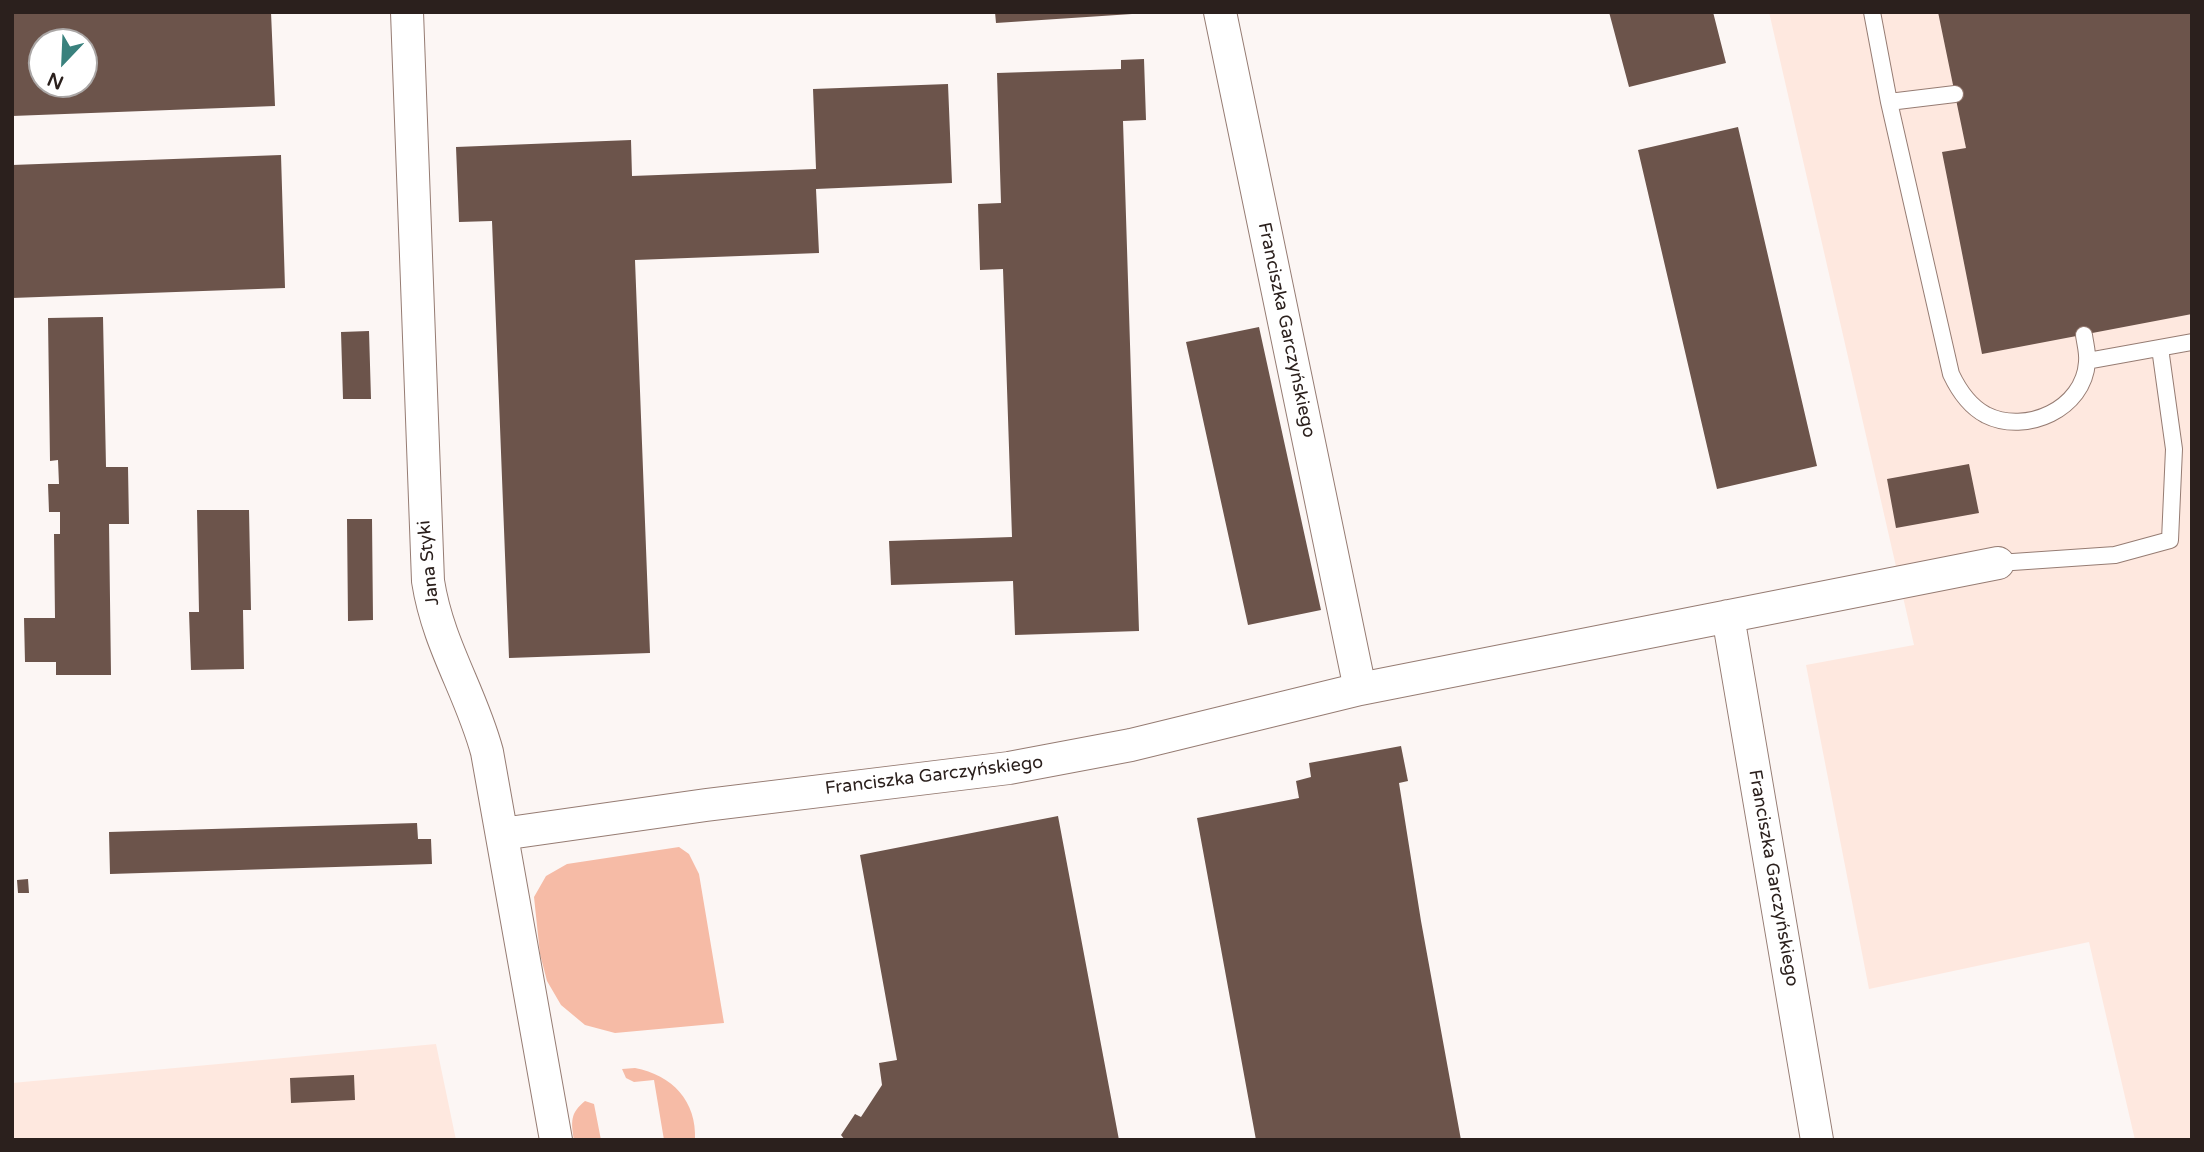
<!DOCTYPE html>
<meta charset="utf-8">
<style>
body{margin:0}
#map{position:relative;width:2204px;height:1152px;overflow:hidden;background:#fcf6f4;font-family:"Varela Round",sans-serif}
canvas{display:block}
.frame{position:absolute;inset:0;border:14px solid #2b201d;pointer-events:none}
.north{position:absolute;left:28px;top:28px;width:70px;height:70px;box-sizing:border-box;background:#fff;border:2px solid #aaa6a5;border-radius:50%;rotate:203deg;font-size:19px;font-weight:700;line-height:28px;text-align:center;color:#2b201d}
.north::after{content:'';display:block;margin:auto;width:24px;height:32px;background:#39817d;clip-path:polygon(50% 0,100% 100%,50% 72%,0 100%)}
</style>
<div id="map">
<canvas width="2204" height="1152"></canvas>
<div class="frame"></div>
<div class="north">N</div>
</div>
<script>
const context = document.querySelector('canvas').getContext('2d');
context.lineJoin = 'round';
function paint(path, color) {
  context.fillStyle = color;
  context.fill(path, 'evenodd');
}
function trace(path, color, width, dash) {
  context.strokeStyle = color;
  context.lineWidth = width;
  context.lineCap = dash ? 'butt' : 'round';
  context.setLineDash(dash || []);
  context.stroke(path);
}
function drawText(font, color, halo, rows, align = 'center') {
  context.font = font + ' "Varela Round",sans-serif';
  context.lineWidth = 7;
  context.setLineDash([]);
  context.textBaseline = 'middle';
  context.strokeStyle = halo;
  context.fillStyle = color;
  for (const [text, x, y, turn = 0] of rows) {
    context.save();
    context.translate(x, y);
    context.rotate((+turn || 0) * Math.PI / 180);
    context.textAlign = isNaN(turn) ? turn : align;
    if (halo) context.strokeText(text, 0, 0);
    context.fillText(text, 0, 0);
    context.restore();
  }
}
paint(new Path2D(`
 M1769 12H2192V1140H2135L2089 942 1869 989 1806 665 1914 645Z
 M436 1044 456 1140H12V1083Z`), '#fee8df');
paint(new Path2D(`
 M679 847 689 854 699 874 724 1023 615 1033 585 1025 561 1005 547 981 540 954 534 897 546 876 567 864Z
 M635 1068C672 1075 697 1101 695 1140H664L654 1080 634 1082 626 1078 622 1069Z
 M585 1101 594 1104 601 1140H574C571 1122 570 1113 585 1101Z`), '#f6bba6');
paint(new Path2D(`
 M12 12H271L275 106 12 116ZM42 42H84V84H42Z
 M995 12H1132V14L996 23Z
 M1609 12H1713L1726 63 1629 87Z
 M1938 12H2192V314L1982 354 1942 152 1966 148Z
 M1144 59 1146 120 1123 121 1139 631 1015 635 1013 581 891 585 889 541 1012 537 1003 269 980 270 978 204 1001 203 997 73 1121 69V60Z
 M948 84 952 183 816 189 819 253 635 260 650 653 509 658 492 221 459 222 456 147 631 140 632 176 816 169 813 89Z
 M1738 127 1817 466 1717 489 1638 150Z
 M281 155 285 288 12 298V165Z
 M103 317 106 467H128L129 524H109L111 675H56V662H25L24 618H55L54 534H60V512H49L48 484H59L58 460 50 461 48 318Z
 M1259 327 1321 610 1248 625 1186 342Z
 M369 331 371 399H343L341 332Z
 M1969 464 1979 513 1896 528 1887 479Z
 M197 510H249L251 610H243L244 669 191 670 189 612H199Z
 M347 519H372L373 620 348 621Z
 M1401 746 1408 781 1399 783 1421 921 1461 1140H1256L1197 818 1299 798 1296 781 1311 777 1309 763Z
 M1058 816 1119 1140H845L841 1135 855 1114 861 1117 882 1085 879 1063 897 1060 860 855Z
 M417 823 418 839H431L432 864 110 874 109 832Z
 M28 879 29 893H18L17 880Z
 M354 1075 355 1100 291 1103 290 1078Z`), '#6c544b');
const lane = new Path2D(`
 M1872 12 1889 102 1951 374C1959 391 1969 406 1986 415 2026 435 2084 409 2087 362 2088 353 2085 343 2084 335
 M1889 102 1955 94
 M2087 361 2192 342
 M1998 563 2115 555 2170 540 2174 449 2160 348`);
const street = new Path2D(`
 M407 12 428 581C438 645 471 692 487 752L556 1140
 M1220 12 1360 689
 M1728 616 1817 1140
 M502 834 706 805 1009 768 1131 745 1360 689 1998 563`);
trace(lane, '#967c73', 18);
trace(street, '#967c73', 34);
trace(lane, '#fff', 16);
trace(street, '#fff', 32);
drawText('18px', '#2b201d', '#fff', [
 ["Franciszka Garczyńskiego",1286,330,78],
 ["Jana Styki",429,563,-96],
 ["Franciszka Garczyńskiego",934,776,-7],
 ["Franciszka Garczyńskiego",1773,878,80]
]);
</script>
